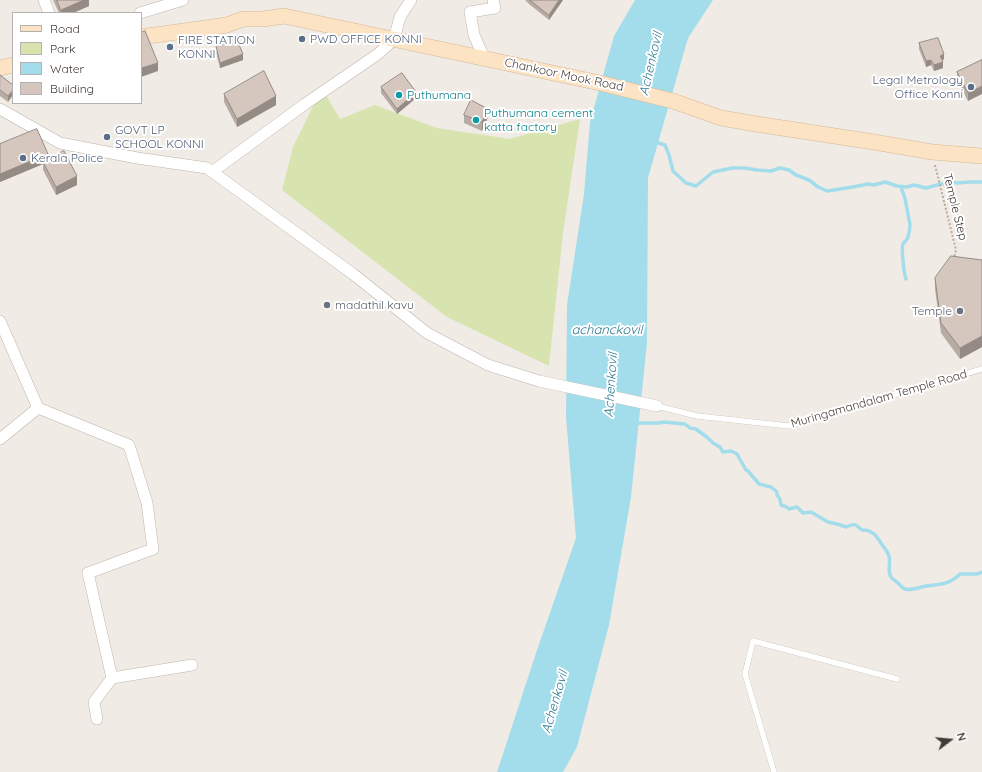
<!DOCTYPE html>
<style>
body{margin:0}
#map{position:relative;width:982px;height:772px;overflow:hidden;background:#f1ebe5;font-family:Quicksand,sans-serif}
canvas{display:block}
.legend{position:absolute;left:12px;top:12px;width:130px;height:92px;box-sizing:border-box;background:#fff;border:1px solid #b4b1ae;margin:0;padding:5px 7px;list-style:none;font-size:12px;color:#433b35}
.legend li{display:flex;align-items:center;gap:8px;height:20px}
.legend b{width:20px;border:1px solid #b4b1ae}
.north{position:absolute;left:930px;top:720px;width:40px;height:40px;-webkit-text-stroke:3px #fff;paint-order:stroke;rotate:74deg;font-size:11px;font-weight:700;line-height:16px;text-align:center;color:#433b35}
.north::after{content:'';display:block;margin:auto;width:14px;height:18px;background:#433b35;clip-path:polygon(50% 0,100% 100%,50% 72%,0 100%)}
</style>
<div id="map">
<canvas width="982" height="772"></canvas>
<ul class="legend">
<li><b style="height:5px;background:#fce3c4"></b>Road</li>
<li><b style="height:11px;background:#d7e4af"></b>Park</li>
<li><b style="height:11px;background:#a3ddec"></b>Water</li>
<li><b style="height:11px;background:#d5c7be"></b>Building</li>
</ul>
<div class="north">N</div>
</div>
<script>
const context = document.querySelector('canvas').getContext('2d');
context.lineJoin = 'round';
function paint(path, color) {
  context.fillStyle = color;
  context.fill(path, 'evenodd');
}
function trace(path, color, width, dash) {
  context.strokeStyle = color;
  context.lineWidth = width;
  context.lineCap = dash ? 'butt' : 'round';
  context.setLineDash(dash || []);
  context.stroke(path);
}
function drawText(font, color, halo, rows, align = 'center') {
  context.font = font + ' Quicksand,sans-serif';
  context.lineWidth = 4;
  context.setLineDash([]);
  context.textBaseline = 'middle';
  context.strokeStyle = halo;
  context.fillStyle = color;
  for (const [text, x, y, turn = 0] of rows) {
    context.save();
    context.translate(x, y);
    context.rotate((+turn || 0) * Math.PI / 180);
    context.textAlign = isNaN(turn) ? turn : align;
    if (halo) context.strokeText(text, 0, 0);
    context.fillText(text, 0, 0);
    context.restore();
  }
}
paint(new Path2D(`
 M322 88 340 119 375 105 437 128 510 139 580 119 563 233 549 366 447 317 282 190 293 147Z`), '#d7e4af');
paint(new Path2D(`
 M635 0H713L688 38 648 178 647 343 631 497 609 625 577 747 563 772H497L537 650 576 538 566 417 567 305 584 194 590 122 614 36Z`), '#a3ddec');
trace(new Path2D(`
 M655 142 665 145 669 155 673 171 686 183 696 186 713 172 733 168H745L757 170 771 171 780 168 789 170 796 175 809 180 818 187 827 191 853 187 868 184 874 185 885 182 897 186 907 187 914 185 926 188 941 184H946L953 182 957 183 970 182H982
 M901 187C902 191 904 194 905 199 907 207 908 216 910 224 910 227 909 236 907 239 906 241 904 242 903 244 901 248 904 274 906 279
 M635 423H659L664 422 685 424 690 428 696 429 708 438 713 443 720 447 723 452 731 451 737 454 746 470 748 471 759 484 771 487 776 491 777 493V495L780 499 781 505 787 507 789 509 797 507 803 513 811 512 828 522 837 524 846 527C856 523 855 524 862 530 873 529 878 538 883 546 885 549 888 552 889 556 891 563 887 571 891 577 892 579 896 581 898 583 900 585 902 588 905 589 911 591 920 587 926 586 940 584 949 585 960 574H977L982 572`), '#a3ddec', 3.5);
const lane = new Path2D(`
 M657 406 697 416 789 426 982 369
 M774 772 745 674 753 641 897 679`);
const street = new Path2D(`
 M44 0 49 13
 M140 13 183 0
 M484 58 474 35 470 12 495 8 493 0
 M0 109 60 143 137 158 207 168 353 274 427 333 488 365 539 381 657 406
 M212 172 305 104 378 54 394 39 400 17 411 0
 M0 321 38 408 0 439
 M38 408 129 445 147 503 153 549 88 573 112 678 94 702 97 719
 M112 678 192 665`);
const secondary = new Path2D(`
 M141 37 227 25 243 19H263L284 16 600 83 673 101 721 118 756 124 874 142 932 152 982 156
 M0 68 13 65`);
trace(lane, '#bfb4ab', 6);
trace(street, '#bfb4ab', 12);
trace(secondary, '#d3b898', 16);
trace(new Path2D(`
 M935 165 956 250 954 258`), '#bdaa9a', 2, [2, 2]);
trace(lane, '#fff', 5.5);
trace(street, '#fff', 11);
trace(secondary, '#fce3c4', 15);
paint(new Path2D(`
 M53 0H89V6L73 13H59Z
 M525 0H563L549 20 529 4Z
 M919 43 944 59 942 60 943 68 934 71 931 65 926 67 919 49Z
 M216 46 243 60 220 68 216 52Z
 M982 60 968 101 957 80V72Z
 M0 75 13 85 8 102 0 96Z
 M381 87 416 98 397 114 381 93Z
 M224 94 276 105 237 127 224 102Z
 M464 115 488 117 482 131 464 123Z
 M0 144 48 159 77 185 56 195 43 170V164L0 182Z
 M982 260V347L960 359 941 333 935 289V278Z`), '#b7aba3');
paint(new Path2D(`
 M84 0H89V6L73 13H61V10Z
 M559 0H563L549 20V15Z
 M243 54V60L220 68V63Z
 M944 54V59L940 62V56Z
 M931 60V65L926 67V61Z
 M943 62V68L934 71V65Z
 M158 63V71L141 77V68Z
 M982 86V94L968 101V93Z
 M13 90V95L8 102V96Z
 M416 92V98L397 114V109Z
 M276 96V105L237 127V119Z
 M488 109V117L482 131V122Z
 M48 154V162H43V164L0 182V174Z
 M77 176V185L56 195V187Z
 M982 336V347L960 359V348Z`), '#958b85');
const building = new Path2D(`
 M57 0H84L61 10Z
 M530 0H559L549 15Z
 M145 31 158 63 141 68V33Z
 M236 38 243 54 220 63 216 46Z
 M938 38 944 54 940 56 943 62 934 65 931 60 926 61 919 43Z
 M982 60V86L968 93 957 72Z
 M264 71 276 96 237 119 224 94Z
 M402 73 416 92 397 109 381 87Z
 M0 75 13 85V90L8 96 0 90Z
 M471 100 488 109 482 122 464 115Z
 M37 129 48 154 0 174V144Z
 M64 151 77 176 56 187 43 162Z
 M951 256 982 260V336L960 348 941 323 935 278Z`);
paint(building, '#d5c7be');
trace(building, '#958b85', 1);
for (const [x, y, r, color] of [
 [302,39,4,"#5c6f8a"],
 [170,47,4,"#5c6f8a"],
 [971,87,4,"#5c6f8a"],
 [399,95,4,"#0f9aa8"],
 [476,120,4,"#0f9aa8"],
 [107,137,4,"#5c6f8a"],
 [23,158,4,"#5c6f8a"],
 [327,305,4,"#6b7280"],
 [960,311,4,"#6b7280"]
]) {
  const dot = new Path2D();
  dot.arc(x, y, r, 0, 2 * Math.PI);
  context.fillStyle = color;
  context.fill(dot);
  trace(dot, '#fff', 1.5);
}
drawText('12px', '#4e5e75', '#fff', [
 ["PWD OFFICE KONNI",310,39],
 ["FIRE STATION",178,40],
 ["KONNI",178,54],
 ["Legal Metrology",963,80,"right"],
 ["Office Konni",963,94,"right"],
 ["GOVT LP",115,130],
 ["SCHOOL KONNI",115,144],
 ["Kerala Police",31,158]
], 'left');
drawText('12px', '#433b35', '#fff', [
 ["Chankoor Mook Road",564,75,12],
 ["Temple Step",955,207,76],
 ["Muringamandalam Temple Road",879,399,-16]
]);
drawText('12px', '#0d838f', '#fff', [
 ["Puthumana",407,95],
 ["Puthumana cement",484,113],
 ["katta factory",484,127]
], 'left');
drawText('12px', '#5b616d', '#fff', [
 ["madathil kavu",335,305],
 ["Temple",952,311,"right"]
], 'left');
drawText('italic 13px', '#2e7c93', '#fff', [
 ["Achenkovil",651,64,-77],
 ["achanckovil",607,330],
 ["Achenkovil",611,385,-86],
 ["Achenkovil",555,702,-74]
]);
</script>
